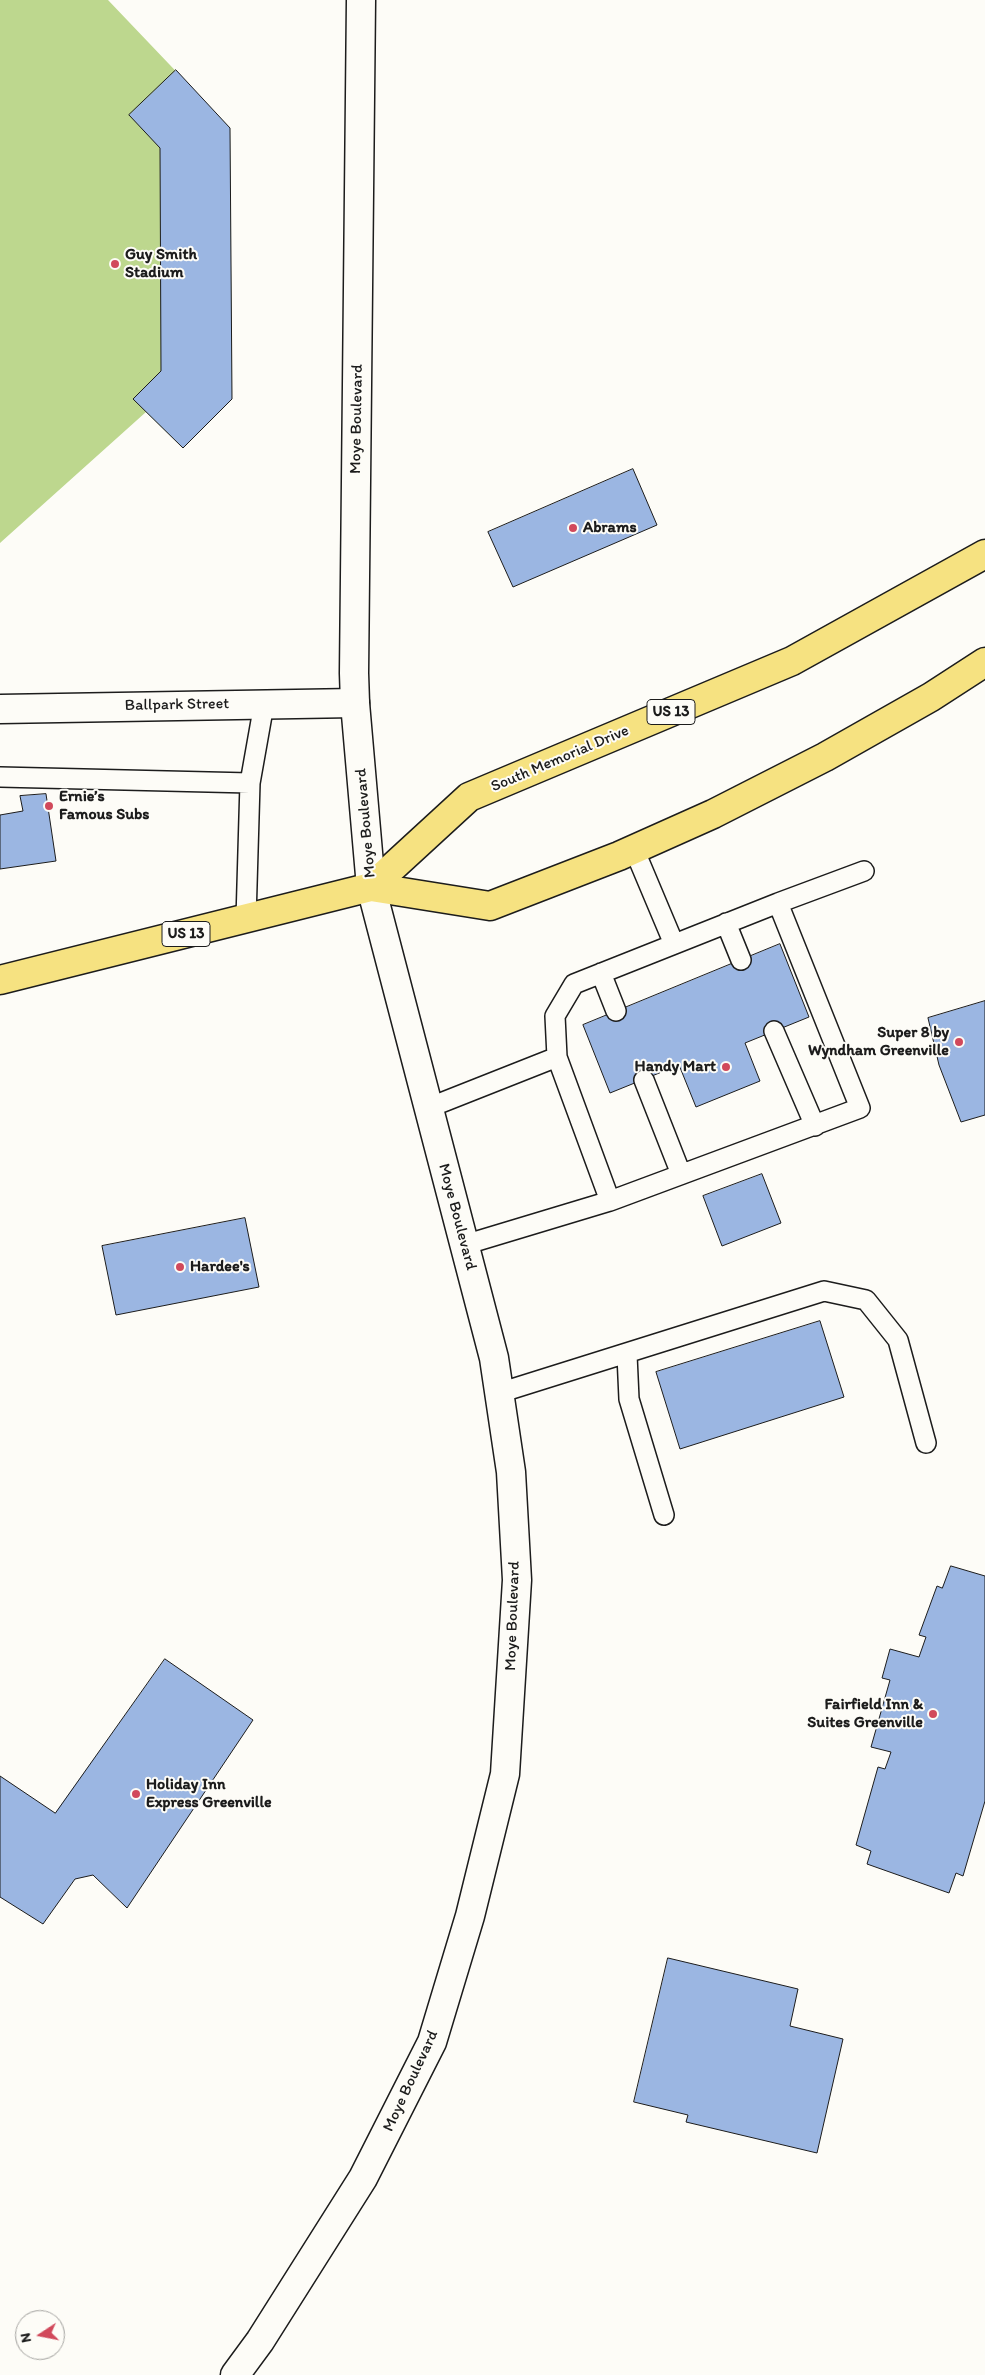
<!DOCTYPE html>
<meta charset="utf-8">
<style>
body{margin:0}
#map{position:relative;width:985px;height:2375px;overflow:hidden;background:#fdfcf7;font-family:Itim,sans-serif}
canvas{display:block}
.north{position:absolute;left:15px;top:2310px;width:50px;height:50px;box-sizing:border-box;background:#fdfcf7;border:1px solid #a3a29f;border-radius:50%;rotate:259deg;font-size:14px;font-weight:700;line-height:20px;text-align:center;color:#1c1c1c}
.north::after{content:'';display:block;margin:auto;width:18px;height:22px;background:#d1495b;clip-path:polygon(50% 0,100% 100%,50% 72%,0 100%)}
</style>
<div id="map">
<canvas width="985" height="2375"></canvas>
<div class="north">N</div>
</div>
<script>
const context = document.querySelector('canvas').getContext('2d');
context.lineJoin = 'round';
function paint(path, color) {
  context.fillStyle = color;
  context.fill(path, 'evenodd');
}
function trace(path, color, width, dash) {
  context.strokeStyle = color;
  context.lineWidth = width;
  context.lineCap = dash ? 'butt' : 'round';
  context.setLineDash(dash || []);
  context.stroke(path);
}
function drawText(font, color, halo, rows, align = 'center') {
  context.font = font + ' Itim,sans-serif';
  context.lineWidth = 4;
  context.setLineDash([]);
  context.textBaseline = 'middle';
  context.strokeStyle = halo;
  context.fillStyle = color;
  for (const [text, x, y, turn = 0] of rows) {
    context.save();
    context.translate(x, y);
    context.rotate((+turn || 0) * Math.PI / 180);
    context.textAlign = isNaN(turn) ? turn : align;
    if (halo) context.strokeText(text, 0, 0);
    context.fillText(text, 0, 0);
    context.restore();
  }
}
paint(new Path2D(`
 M0 0H108L230 128 232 399 183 448 146 412 0 543Z`), '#bdd78e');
const building = new Path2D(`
 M176 70 230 128 232 399 183 448 133 399 161 371 160 148 129 115Z
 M633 469 657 525 513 587 488 532Z
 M46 794 56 861 0 869V815L23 811 20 796Z
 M780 944 809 1017 745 1043 760 1081 696 1107 679 1065 610 1093 583 1025Z
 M985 1001V1115L961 1122 939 1065 928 1018Z
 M762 1174 781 1223 722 1246 703 1196Z
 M245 1218 259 1287 116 1315 102 1246Z
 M820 1321 844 1397 680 1449 656 1372Z
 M951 1566 985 1576V1801L963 1876 956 1873 949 1893 867 1864 871 1851 856 1845 878 1767 885 1769 891 1752 871 1747 890 1680 882 1678 890 1649 919 1657 926 1637 919 1635 937 1586 942 1588Z
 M165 1659 253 1720 127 1908 93 1875 75 1879 43 1924 0 1897V1776L55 1813Z
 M668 1958 798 1989 790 2026 843 2039 817 2153 686 2122 688 2115 634 2102Z`);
paint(building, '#9bb6e2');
trace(building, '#1c1c1c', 1);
const service = new Path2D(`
 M0 777 250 783 246 919
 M250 783 264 704
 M634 849 674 944
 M726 923 741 960
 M601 973 616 1011
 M774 1031 815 1126
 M557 1057 555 1016 574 984 778 903
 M644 1080 681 1174
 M428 1108 557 1057 610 1201 464 1245
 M610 1201 860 1108 778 903 864 871
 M627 1355 629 1399 664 1515
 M499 1393 824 1291 866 1300 898 1340 926 1443`);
const minor = new Path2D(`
 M0 709 355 703`);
const secondary = new Path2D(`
 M235 2375 260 2341 363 2178 432 2042 470 1916 505 1774 517 1580 511 1472 494 1358 371 887 355 703 354 673 361 0`);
const primary = new Path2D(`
 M371 887 469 797 792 661 985 554
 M0 980 371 887 490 906 619 856 713 814 825 757 931 697 985 662`);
trace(service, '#1c1c1c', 22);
trace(minor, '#1c1c1c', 31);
trace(secondary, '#1c1c1c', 31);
trace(primary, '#1c1c1c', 31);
trace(service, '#fdfcf7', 19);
trace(minor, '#fdfcf7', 28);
trace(secondary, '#fdfcf7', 28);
trace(primary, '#f6e281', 28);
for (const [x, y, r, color] of [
 [115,264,5,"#d1495b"],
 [573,528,5,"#d1495b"],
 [49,806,5,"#d1495b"],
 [959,1042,5,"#d1495b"],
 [726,1067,5,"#d1495b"],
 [180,1267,5,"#d1495b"],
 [933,1714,5,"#d1495b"],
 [136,1794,5,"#d1495b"]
]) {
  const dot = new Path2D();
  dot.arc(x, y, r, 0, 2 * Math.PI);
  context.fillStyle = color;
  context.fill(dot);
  trace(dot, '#fdfcf7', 2);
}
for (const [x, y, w] of [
 [671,712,48],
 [186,934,48]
]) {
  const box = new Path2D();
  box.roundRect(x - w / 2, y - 12.5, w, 25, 4);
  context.fillStyle = '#fdfcf7';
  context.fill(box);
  trace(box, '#1c1c1c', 1);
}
drawText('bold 15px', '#1c1c1c', null, [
 ["US 13",671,712],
 ["US 13",186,934]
]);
drawText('bold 16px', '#1c1c1c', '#fdfcf7', [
 ["Guy Smith",125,255],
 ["Stadium",125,273],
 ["Abrams",583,528],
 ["Ernie’s",59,797],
 ["Famous Subs",59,815],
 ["Super 8 by",949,1033,"right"],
 ["Wyndham Greenville",949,1051,"right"],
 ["Handy Mart",716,1067,"right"],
 ["Hardee's",190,1267],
 ["Fairfield Inn &",923,1705,"right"],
 ["Suites Greenville",923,1723,"right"],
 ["Holiday Inn",146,1785],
 ["Express Greenville",146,1803]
], 'left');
drawText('16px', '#1c1c1c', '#fdfcf7', [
 ["Moye Boulevard",357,419,-89],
 ["Ballpark Street",177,705,-1],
 ["South Memorial Drive",560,759,-23],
 ["Moye Boulevard",366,823,-95],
 ["Moye Boulevard",457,1217,75],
 ["Moye Boulevard",513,1616,-88],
 ["Moye Boulevard",411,2081,-65]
]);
</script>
